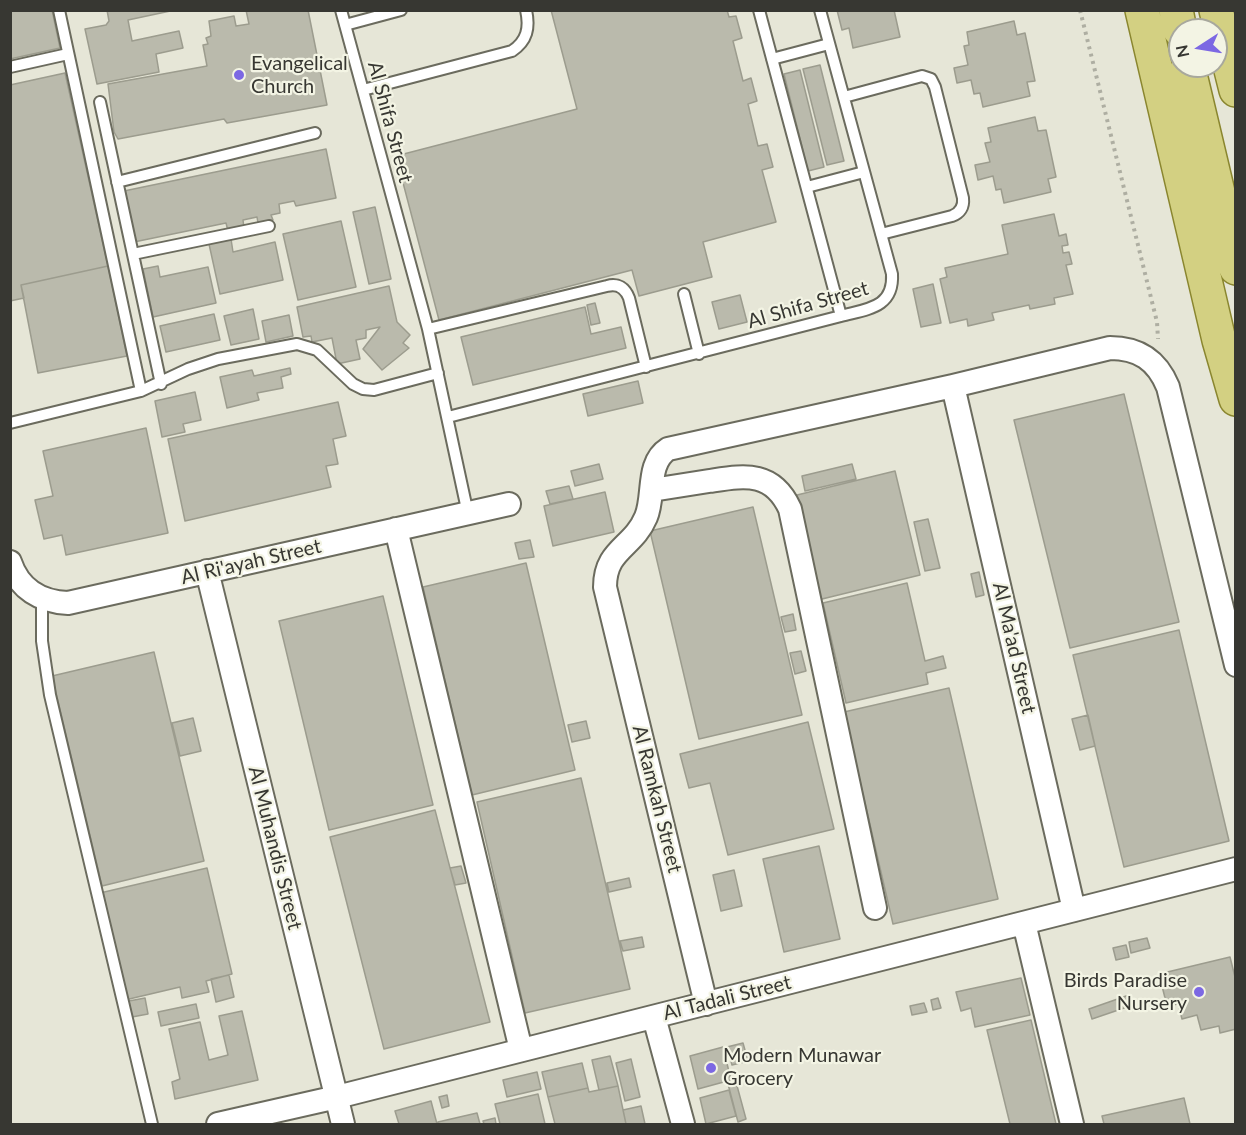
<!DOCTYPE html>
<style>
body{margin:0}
#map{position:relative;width:1246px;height:1135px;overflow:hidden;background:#e6e6d7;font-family:Lato,sans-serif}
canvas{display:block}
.frame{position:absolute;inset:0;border:12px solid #373732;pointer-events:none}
.north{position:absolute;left:1168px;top:18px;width:60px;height:60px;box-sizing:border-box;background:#f3f4e4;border:2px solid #a8a89d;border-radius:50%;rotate:258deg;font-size:16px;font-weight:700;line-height:24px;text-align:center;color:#373732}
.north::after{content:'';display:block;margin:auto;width:21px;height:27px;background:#7c68e3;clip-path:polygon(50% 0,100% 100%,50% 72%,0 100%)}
</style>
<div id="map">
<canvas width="1246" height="1135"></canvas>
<div class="frame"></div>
<div class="north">N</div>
</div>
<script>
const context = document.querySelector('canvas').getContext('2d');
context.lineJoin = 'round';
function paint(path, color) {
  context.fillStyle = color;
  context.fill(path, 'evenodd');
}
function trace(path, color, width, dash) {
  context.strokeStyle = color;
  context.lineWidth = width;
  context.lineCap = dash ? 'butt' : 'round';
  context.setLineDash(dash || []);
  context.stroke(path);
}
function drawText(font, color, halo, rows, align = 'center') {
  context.font = font + ' Lato,sans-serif';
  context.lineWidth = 4.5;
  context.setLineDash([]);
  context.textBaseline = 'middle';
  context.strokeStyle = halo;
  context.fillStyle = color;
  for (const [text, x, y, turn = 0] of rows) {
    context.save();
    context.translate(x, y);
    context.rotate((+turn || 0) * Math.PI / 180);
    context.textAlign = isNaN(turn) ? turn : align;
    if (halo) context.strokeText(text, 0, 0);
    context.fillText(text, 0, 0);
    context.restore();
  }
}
const building = new Path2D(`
 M10 10H52L60 48 10 59Z
 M107 10H175L128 20 132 41 179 31 183 48 156 54 159 72 97 84 85 29 106 25 109 21Z
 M246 10H308L327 105 227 123 224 119 118 139 114 132 108 84 207 66 203 45 208 44 206 38 211 36 209 21 234 16 236 26 249 24Z
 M551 10H727L729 17 736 16 742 38 733 41 743 81 751 78 757 101 748 104 758 146 767 144 773 167 762 170 776 222 703 242 712 277 639 296 632 270 439 320 396 156 577 109Z
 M837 10H894L900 37 853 48 849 28 842 30Z
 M1014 21 1017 35 1025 33 1035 81 1027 82 1030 96 983 107 980 93 974 94 971 80 957 83 954 68 968 65 964 46 969 45 967 32Z
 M820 65 844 161 827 165 803 69Z
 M800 70 824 167 808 171 784 74Z
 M65 73 108 266 21 285 24 298 10 301V85Z
 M1035 117 1038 131 1046 130 1056 177 1048 179 1051 192 1004 203 1001 189 996 190 993 176 978 180 975 165 990 162 985 143 991 142 988 128Z
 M326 149 336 198 296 206 294 201 279 204 280 213 271 215 273 220 258 223 257 217 243 220 244 228 228 231 226 223 134 242 124 191Z
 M375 207 391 279 369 284 353 212Z
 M1054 214 1059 236 1066 234 1068 245 1062 246 1063 253 1069 252 1072 264 1066 265 1073 294 1054 298 1055 304 1030 309 1029 305 992 313 994 320 968 326 967 319 950 323 940 279 947 277 945 268 1008 254 1002 225Z
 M341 221 356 287 298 300 283 234Z
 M231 239 233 252 275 242 283 280 220 294 209 244Z
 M108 266 127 356 38 373 21 285Z
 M158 266 160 277 208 267 216 303 153 317 143 269Z
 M933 284 941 323 921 327 913 289Z
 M389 286 397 322 410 335 403 343 409 348 382 370 363 349 380 327 366 330V338L356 340 360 359 337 364 332 338 312 342 311 336 303 337 297 307Z
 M740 295 747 322 719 329 712 302Z
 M595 303 600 323 591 325 587 305Z
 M585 307 591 334 621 327 626 348 473 385 461 337Z
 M253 309 259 339 231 345 224 316Z
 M214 314 220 340 166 352 160 326Z
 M289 315 293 336 266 342 262 321Z
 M290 368 291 374 281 377 283 388 257 393 259 400 227 408 220 377 252 370 254 376Z
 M638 381 643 403 588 416 583 394Z
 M195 392 201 420 183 424 185 432 162 437 155 401Z
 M1124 394 1179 622 1070 648 1014 420Z
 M338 402 346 436 333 439 338 464 326 466 331 487 185 521 168 439Z
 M146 428 168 533 66 555 62 535 44 539 35 500 53 496 43 451Z
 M599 464 603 479 575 486 571 471Z
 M852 464 856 479 805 491 802 476Z
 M895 471 920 575 818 600 793 496Z
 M569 486 573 499 550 504 546 491Z
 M605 492 614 532 553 546 544 506Z
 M753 507 802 715 699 739 650 531Z
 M928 519 940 568 925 571 914 522Z
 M530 540 534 557 519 559 515 543Z
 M526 563 575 770 472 795 423 587Z
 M979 572 984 595 976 597 971 574Z
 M907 583 925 661 943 656 946 668 926 673 928 684 846 703 823 603Z
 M383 596 433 805 329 830 279 621Z
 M793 614 796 630 785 632 781 617Z
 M1179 630 1229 841 1124 867 1073 655Z
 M801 651 806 671 795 674 790 653Z
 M154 652 204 861 102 886 52 676Z
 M949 688 998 899 893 924 844 712Z
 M1088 715 1095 746 1080 750 1072 719Z
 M193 718 201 751 180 756 172 723Z
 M586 721 590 738 572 742 568 725Z
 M808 722 834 829 728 855 710 783 689 788 680 754Z
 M581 778 630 989 525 1013 477 802Z
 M435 810 490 1022 384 1049 330 837Z
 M819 846 840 939 784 952 763 859Z
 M461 866 466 883 455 885 450 868Z
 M207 868 232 974 206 981 209 992 182 998 180 987 125 1000 100 893Z
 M734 870 742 906 721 911 713 875Z
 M629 878 631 887 609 892 607 883Z
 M642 937 644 947 623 951 620 941Z
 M1147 938 1150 948 1131 953 1129 942Z
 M1126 945 1129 957 1116 960 1113 948Z
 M1230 957 1236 981V1029L1220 1033 1219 1026 1201 1030 1197 1015 1182 1019 1178 1004 1167 1006 1159 974Z
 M229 975 234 997 216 1002 211 979Z
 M1021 978 1030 1015 975 1027 971 1008 961 1011 956 992Z
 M1129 995 1133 1005 1092 1019 1089 1009Z
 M145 998 148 1014 132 1017 129 1001Z
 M938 998 941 1008 933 1010 931 1000Z
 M924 1003 927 1012 912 1015 910 1006Z
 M196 1004 199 1018 161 1026 158 1012Z
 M242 1011 258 1080 175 1099 172 1082 180 1079 169 1029 200 1022 209 1060 228 1055 219 1016Z
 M1031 1020 1056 1124H1010L987 1030Z
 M743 1043 748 1061 732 1065 727 1047Z
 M723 1047 731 1080 698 1089 690 1056Z
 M610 1056 618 1086 599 1090 592 1060Z
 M631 1059 640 1097 625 1101 616 1063Z
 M582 1063 588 1088 548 1097 542 1072Z
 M537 1072 541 1089 507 1097 503 1080Z
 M736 1082 746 1119 738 1122 728 1084Z
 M618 1086 626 1124H555L548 1097 588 1088 589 1092Z
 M729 1090 736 1116 706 1124 700 1098Z
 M538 1094 545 1124H500L495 1104Z
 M447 1095 449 1106 442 1108 439 1097Z
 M1184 1098 1190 1124H1104L1102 1116Z
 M431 1101 437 1124H399L395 1111Z
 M641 1106 645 1124H626L623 1110Z
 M477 1113 480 1124H438V1122Z
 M495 1118 496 1124H484L483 1121Z`);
paint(building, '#babaac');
trace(building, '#9c9c8e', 1.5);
const lane = new Path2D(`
 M59 10 141 391
 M341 10 428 329 468 514
 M759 10 841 316
 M345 25 401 10
 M772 59 829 44
 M10 67 68 54
 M363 90 512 51C527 41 530 28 526 10
 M844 97 922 76 931 79 935 87 963 198C964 207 960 213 952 216L881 234
 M100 102 161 384
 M117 182 315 133
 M807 187 864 172
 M133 254 269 226
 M684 294 699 354
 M428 329 607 286C618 283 625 288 629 298L646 367
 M448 417 841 316C867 309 894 308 892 274L820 10
 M10 423 141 391 188 369 218 359 297 344 317 350 353 384 363 389 374 390 438 373
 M42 599V641L50 695 152 1124`);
const street = new Path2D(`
 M953 386 1074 910
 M652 490C671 487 690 484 709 481 744 476 772 470 790 509L875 908
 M396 529 521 1050
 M10 562C19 589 41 602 68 603L509 504
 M207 571 343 1124
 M1024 923 1072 1124
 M706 1004 605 587C605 549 633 548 646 517 655 496 646 463 668 449L953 386 1110 348C1139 348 1157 360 1168 387L1236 665
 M654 1017 683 1124
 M218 1124 337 1097 1236 869`);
const primary = new Path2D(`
 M1142 10 1219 340 1236 399
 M1176 10 1180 30
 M1216 10 1236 90
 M1188 66 1236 268`);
trace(lane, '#6b6b5e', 14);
trace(street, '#6b6b5e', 26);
trace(primary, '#8a862f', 36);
trace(new Path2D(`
 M1080 10 1157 322 1158 339`), '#aeaea2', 4, [3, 4.5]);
trace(lane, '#fff', 10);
trace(street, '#fff', 22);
trace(primary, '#d3d082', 33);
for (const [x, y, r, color] of [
 [239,75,6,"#7c68e3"],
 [1199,992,6,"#7c68e3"],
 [711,1068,6,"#7c68e3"]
]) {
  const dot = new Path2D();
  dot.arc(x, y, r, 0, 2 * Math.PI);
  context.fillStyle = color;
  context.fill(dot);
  trace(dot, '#f3f4e4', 2);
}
drawText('20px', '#373732', '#f3f4e4', [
 ["Evangelical",251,64],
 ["Church",251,87],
 ["Birds Paradise",1187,981,"right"],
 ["Nursery",1187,1004,"right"],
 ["Modern Munawar",723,1056],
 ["Grocery",723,1079]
], 'left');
drawText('20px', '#373732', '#f3f4e4', [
 ["Al Shifa Street",390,122,75],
 ["Al Shifa Street",808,305,-16],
 ["Al Ri'ayah Street",251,562,-13],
 ["Al Ma'ad Street",1014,648,77],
 ["Al Ramkah Street",657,799,76],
 ["Al Muhandis Street",275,848,76],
 ["Al Tadali Street",727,998,-14]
]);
</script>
